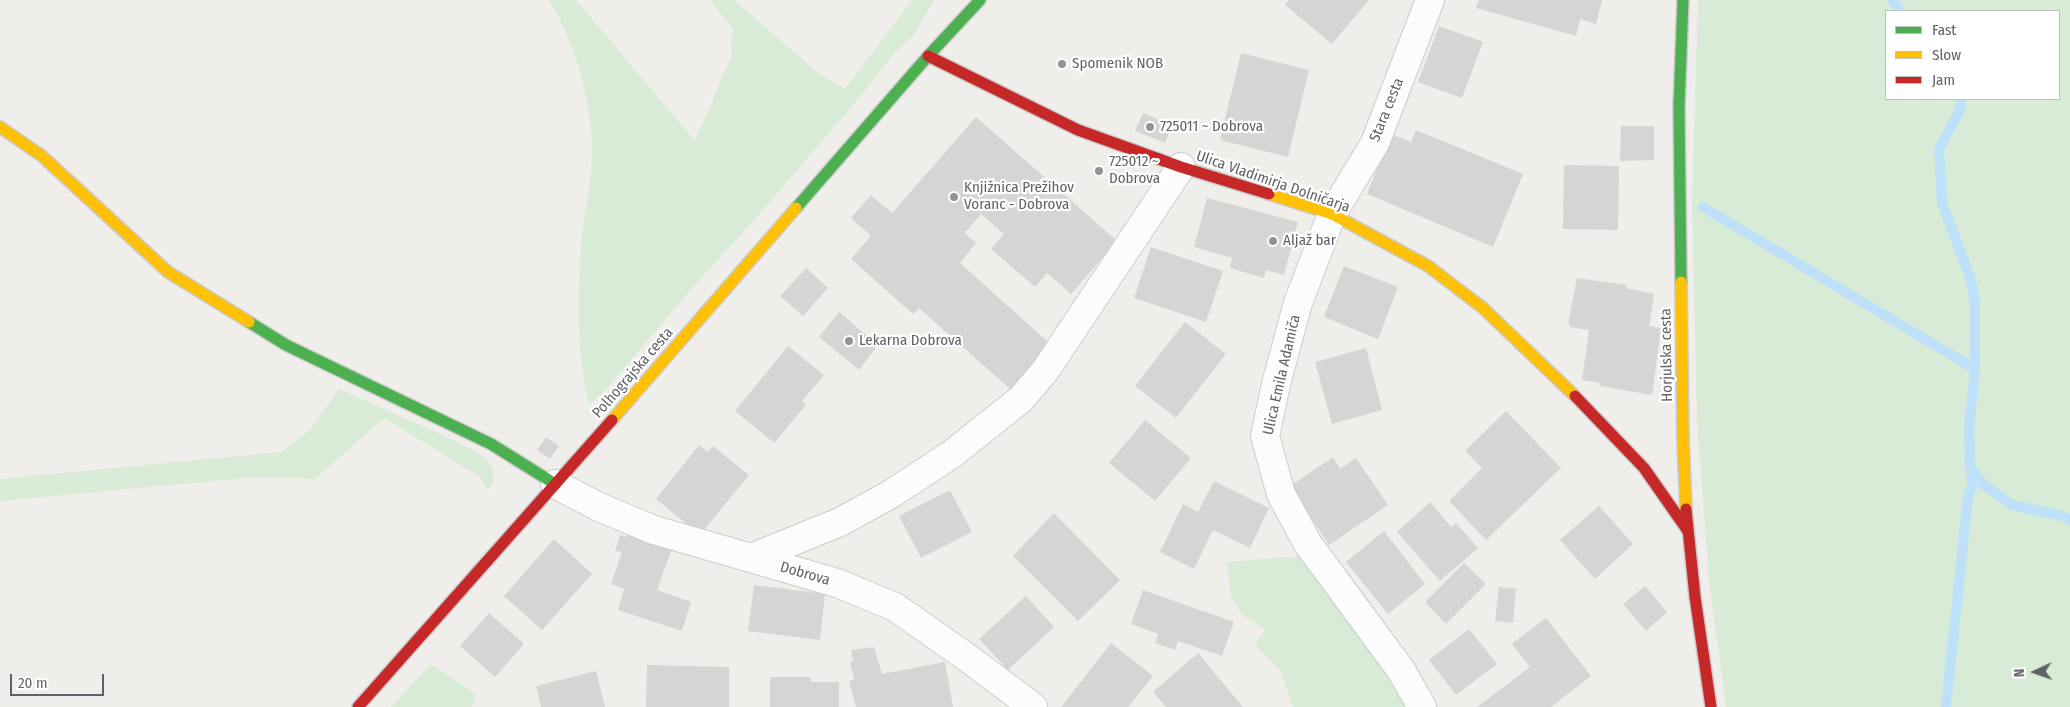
<!DOCTYPE html>
<meta charset="utf-8">
<style>
body{margin:0}
#map{position:relative;width:2070px;height:707px;overflow:hidden;background:#efeeea;font-family:"Fira Sans Condensed",sans-serif}
canvas{display:block}
.legend{position:absolute;left:1885px;top:10px;width:175px;height:90px;box-sizing:border-box;background:#fff;border:1px solid #bfc1c3;margin:0;padding:6px 9px;list-style:none;font-size:15px;color:#5f6368}
.legend li{display:flex;align-items:center;gap:10px;height:25px}
.legend b{width:25px;border:1px solid #bfc1c3}
.north{position:absolute;left:2010px;top:647px;width:50px;height:50px;-webkit-text-stroke:4px #fff;paint-order:stroke;rotate:267deg;font-size:14px;font-weight:700;line-height:20px;text-align:center;color:#5f6368}
.north::after{content:'';display:block;margin:auto;width:18px;height:22px;background:#5f6368;clip-path:polygon(50% 0,100% 100%,50% 72%,0 100%)}
.scale{position:absolute;left:10px;top:674px;width:94px;height:22px;box-sizing:border-box;border:2px solid #5f6368;border-top:0;padding-left:6px;font-size:15px;line-height:18px;white-space:nowrap;color:#5f6368;-webkit-text-stroke:4px #fff;paint-order:stroke}
</style>
<div id="map">
<canvas width="2070" height="707"></canvas>
<ul class="legend">
<li><b style="height:6px;background:#4caf50"></b>Fast</li>
<li><b style="height:6px;background:#ffc107"></b>Slow</li>
<li><b style="height:6px;background:#c62828"></b>Jam</li>
</ul>
<div class="north">N</div>
<div class="scale">20 m</div>
</div>
<script>
const context = document.querySelector('canvas').getContext('2d');
context.lineJoin = 'round';
function paint(path, color) {
  context.fillStyle = color;
  context.fill(path, 'evenodd');
}
function trace(path, color, width, dash) {
  context.strokeStyle = color;
  context.lineWidth = width;
  context.lineCap = dash ? 'butt' : 'round';
  context.setLineDash(dash || []);
  context.stroke(path);
}
function drawText(font, color, halo, rows, align = 'center') {
  context.font = font + ' "Fira Sans Condensed",sans-serif';
  context.lineWidth = 4.5;
  context.setLineDash([]);
  context.textBaseline = 'middle';
  context.strokeStyle = halo;
  context.fillStyle = color;
  for (const [text, x, y, turn = 0] of rows) {
    context.save();
    context.translate(x, y);
    context.rotate((+turn || 0) * Math.PI / 180);
    context.textAlign = isNaN(turn) ? turn : align;
    if (halo) context.strokeText(text, 0, 0);
    context.fillText(text, 0, 0);
    context.restore();
  }
}
paint(new Path2D(`
 M549 0H576L695 141 731 57 732 28 710 0H734L817 72 845 89 912 0H934L913 36 895 52 859 98 756 218 692 288 603 393 589 405C577 354 577 298 581 246 584 212 593 179 592 144 590 95 575 42 549 0Z
 M1698 0H2070V707H1726L1709 580 1697 419 1692 202ZM1886 11H2059V99H1886Z
 M339 389 460 443 486 458 492 468 494 481 488 490 479 476 384 418 315 479 256 477 0 501V479L282 452 310 430Z
 M1302 556C1336 608 1375 656 1411 707H1293L1280 670 1255 645 1265 629 1242 615 1231 597 1227 562Z
 M431 664 476 694 472 707H391Z`), '#d8ebd6');
trace(new Path2D(`
 M1892 0 1900 11
 M1961 99 1960 110 1939 149 1942 203 1970 277 1975 303V369L1969 429 1970 466 1984 485 2012 505 2063 516 2070 520
 M1703 207 1975 369
 M1946 707 1968 497 1973 484 1970 468`), '#bfe0f9', 10);
paint(new Path2D(`
 M1289 0H1369L1332 44 1285 5Z
 M1479 0H1602L1596 24 1580 19 1576 36 1476 8Z
 M1439 26 1483 42 1462 98 1418 82Z
 M1241 53 1309 70 1288 157 1220 140Z
 M1143 113 1172 125 1165 143 1135 131Z
 M976 117 1117 241 1071 294 1047 273 1035 287 991 249 1004 234 981 214 965 233 976 243 960 263 1058 351 1018 396 919 308 913 314 851 259 871 236 851 218 871 195 892 213Z
 M1621 126H1654V160L1620 161Z
 M1416 130 1523 174 1493 247 1367 194 1391 134 1411 142Z
 M1564 165 1619 166 1618 230 1563 229Z
 M1207 198 1298 222 1284 275 1266 270 1264 278 1230 268 1232 258 1194 247Z
 M1151 247 1223 271 1206 322 1134 298Z
 M1344 266 1398 287 1378 339 1324 317Z
 M806 268 828 288 803 316 780 296Z
 M1577 278 1627 285 1626 288 1654 294 1649 326 1661 328 1652 395 1600 386V383L1582 380 1589 330 1569 327 1570 324H1568Z
 M839 312 878 345 859 370 819 337Z
 M1185 322 1226 354 1176 418 1135 386Z
 M788 346 824 375 802 401 806 405 774 443 735 411Z
 M1366 348 1382 410 1332 424 1315 362Z
 M1506 411 1561 468 1486 540 1449 501 1482 468 1465 451Z
 M1145 420 1191 458 1155 501 1109 463Z
 M546 437 559 446 550 459 537 450Z
 M699 445 708 452 713 446 749 475 700 535 656 499Z
 M1333 457 1340 469 1356 458 1388 505 1329 545 1290 486Z
 M1214 481 1269 508 1250 548 1213 530 1194 569 1160 552 1183 504 1198 512Z
 M950 490 972 532 921 558 899 516Z
 M1430 502 1451 527 1456 523 1478 548 1440 581 1397 532Z
 M1599 506 1633 544 1595 579 1560 540Z
 M1054 513 1120 580 1078 621 1013 556Z
 M1384 531 1425 584 1388 614 1346 562Z
 M628 534 672 548 657 590 691 602 682 631 618 610 624 589 611 584 622 552 615 551 620 535 627 537Z
 M554 539 592 574 542 630 504 596Z
 M1464 563 1486 584 1446 624 1425 602Z
 M754 585 825 594 820 640 748 631Z
 M1645 586 1667 612 1646 631 1623 604Z
 M1499 587 1516 589 1513 623 1495 621Z
 M1143 590 1234 622 1222 656 1178 641 1175 650 1155 643 1158 634 1131 624Z
 M1026 596 1054 627 1008 670 979 639Z
 M489 613 524 644 495 677 460 646Z
 M1546 618 1591 676 1551 707H1477L1530 667 1512 644Z
 M1469 629 1497 664 1456 695 1429 660Z
 M1111 643 1153 676 1128 707H1061Z
 M874 647 882 674 945 662 953 707H856L849 681 854 680 850 662 853 661 851 650Z
 M1198 653 1243 707H1166L1153 692Z
 M647 665 729 667V707H646Z
 M596 671 605 707H541L536 686Z
 M770 677H811V682H839V707H770Z`), '#d6d5d3');
const street = new Path2D(`
 M555 484 599 507 654 530 837 583 895 607 965 656 1033 707
 M751 558 840 522 891 494 952 454 1021 399 1045 371 1181 167
 M1422 707 1401 670 1308 544 1281 494 1265 436 1276 384 1298 303 1332 214 1375 143 1430 0`);
const fast = new Path2D(`
 M796 208 928 56 980 0
 M1681 282 1679 107 1683 0
 M249 322 286 345 491 444 555 484`);
const slow = new Path2D(`
 M0 127 42 156 168 272 249 322
 M1269 194 1332 214 1428 266 1483 308 1575 396
 M1681 282 1683 440 1686 509
 M612 420 796 208`);
const jam = new Path2D(`
 M928 56 1078 130 1181 167 1269 194
 M1575 396 1644 468 1688 531
 M1686 509 1695 597 1711 707
 M358 707 612 420`);
trace(street, '#cbcccc', 30);
trace(fast, '#cacacb', 14);
trace(slow, '#cacacb', 14);
trace(jam, '#cacacb', 14);
trace(street, '#fdfcfc', 28);
trace(fast, '#4caf50', 11);
trace(slow, '#ffc107', 11);
trace(jam, '#c62828', 11);
for (const [x, y, r, color] of [
 [1062,64,5,"#919496"],
 [1150,127,5,"#919496"],
 [1099,171,5,"#919496"],
 [954,197,5,"#919496"],
 [1273,241,5,"#919496"],
 [849,341,5,"#919496"]
]) {
  const dot = new Path2D();
  dot.arc(x, y, r, 0, 2 * Math.PI);
  context.fillStyle = color;
  context.fill(dot);
  trace(dot, '#fff', 2);
}
drawText('15px', '#5f6368', '#fff', [
 ["Spomenik NOB",1072,64],
 ["725011 ~ Dobrova",1160,127],
 ["725012 ~",1109,162],
 ["Dobrova",1109,179],
 ["Knjižnica Prežihov",964,188],
 ["Voranc - Dobrova",964,205],
 ["Aljaž bar",1283,241],
 ["Lekarna Dobrova",859,341]
], 'left');
drawText('15px', '#5f6368', '#fff', [
 ["Stara cesta",1387,110,-68],
 ["Ulica Vladimirja Dolničarja",1273,182,19],
 ["Horjulska cesta",1667,355,-91],
 ["Polhograjska cesta",633,373,-49],
 ["Ulica Emila Adamiča",1282,375,-77],
 ["Dobrova",805,574,16]
]);
</script>
